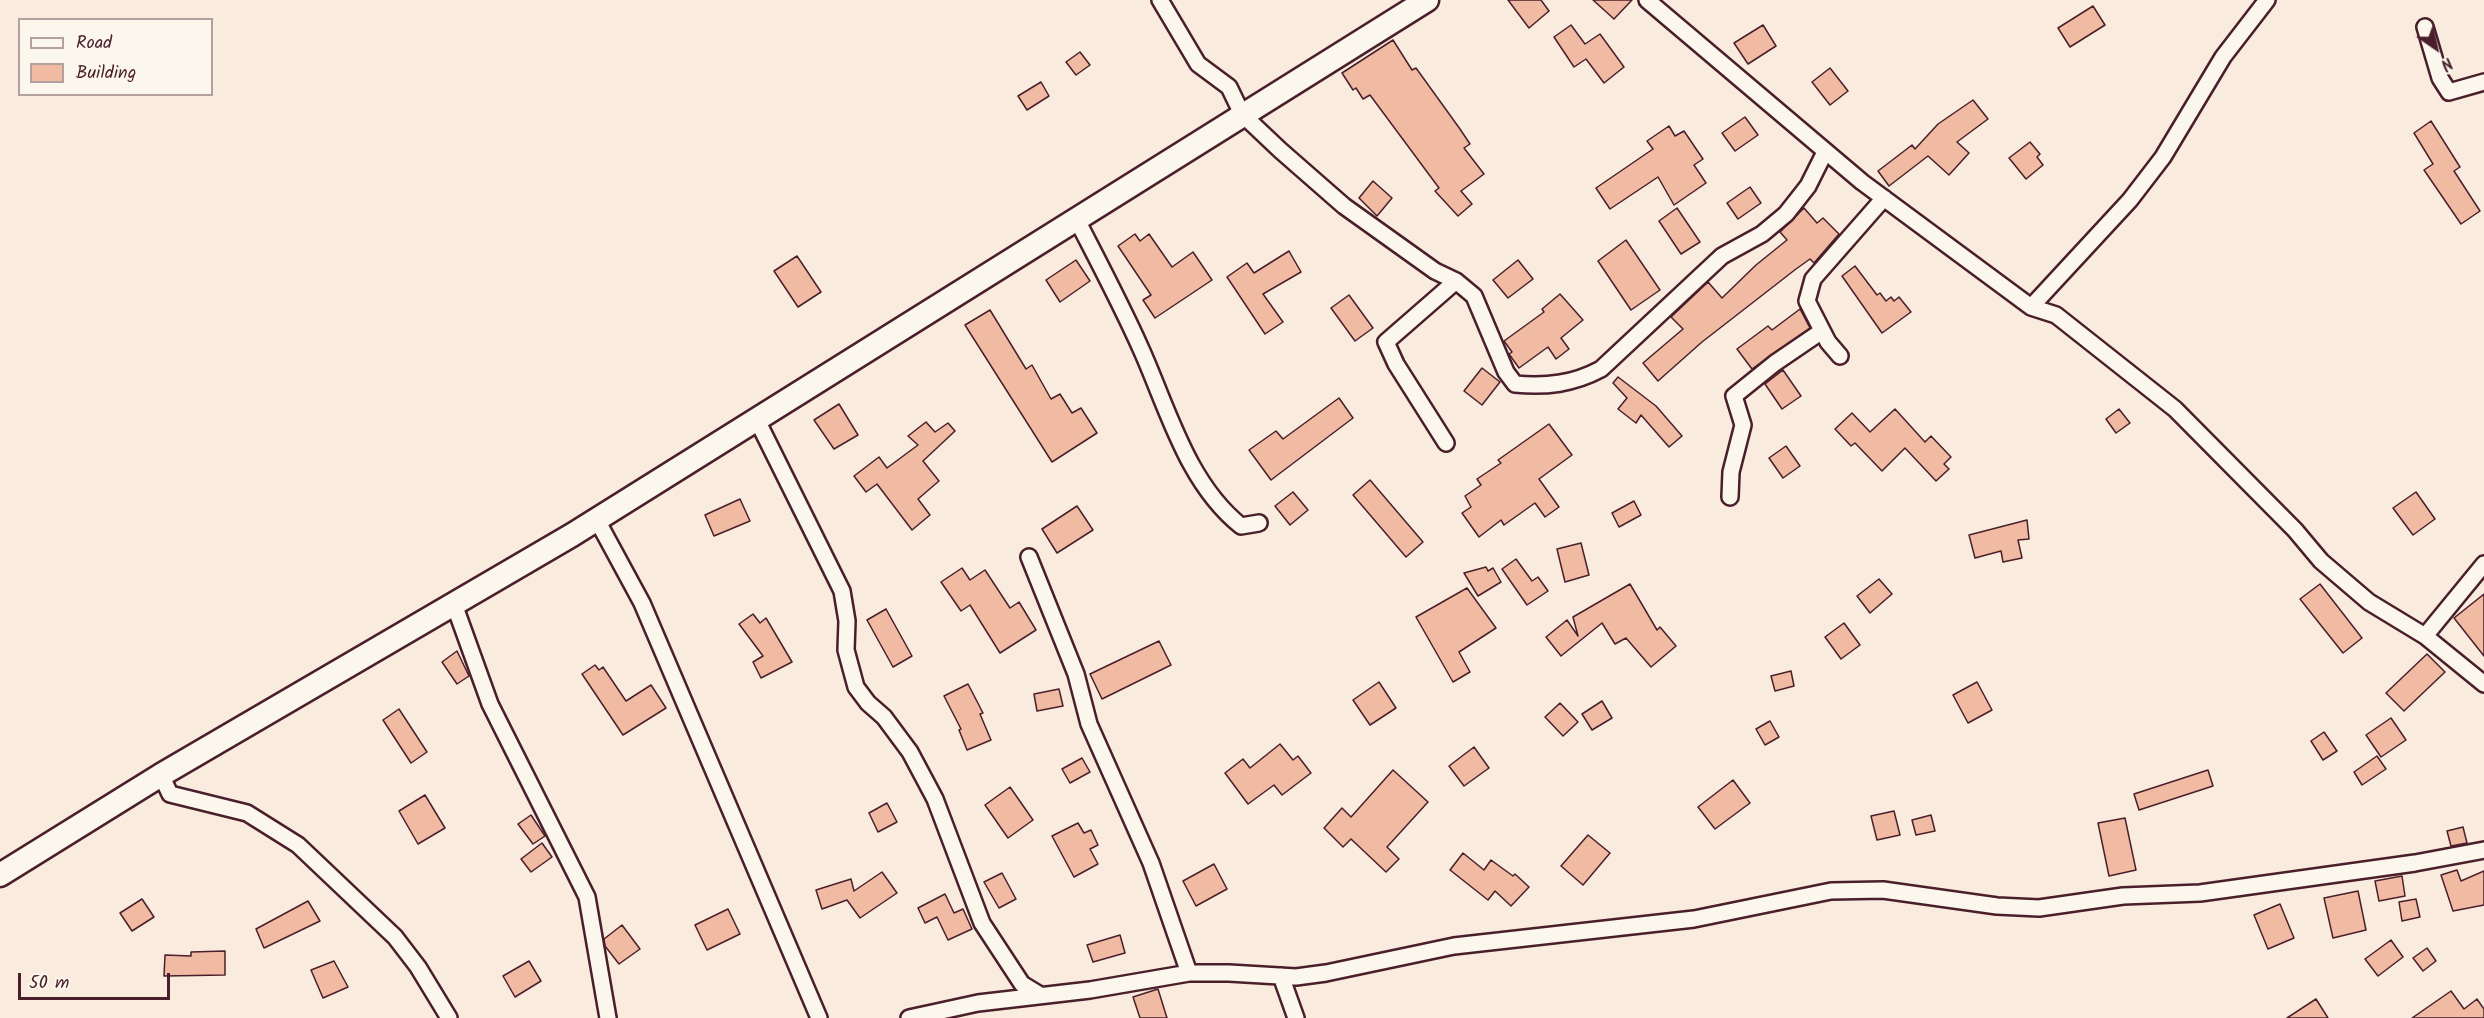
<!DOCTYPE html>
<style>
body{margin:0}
#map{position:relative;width:2484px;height:1018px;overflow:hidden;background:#f9ebdd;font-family:Kalam,sans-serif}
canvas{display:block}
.legend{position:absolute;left:18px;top:18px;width:195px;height:78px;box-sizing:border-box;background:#fbf7ec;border:2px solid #b4a19f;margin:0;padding:8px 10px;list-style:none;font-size:18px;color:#4a1f2b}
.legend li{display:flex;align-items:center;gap:12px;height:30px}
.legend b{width:30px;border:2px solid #b4a19f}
.north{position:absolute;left:2406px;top:18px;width:60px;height:60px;-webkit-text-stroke:4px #fbf7ec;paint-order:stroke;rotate:146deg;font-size:16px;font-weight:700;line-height:24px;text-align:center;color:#4a1f2b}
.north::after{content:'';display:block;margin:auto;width:21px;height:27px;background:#4a1f2b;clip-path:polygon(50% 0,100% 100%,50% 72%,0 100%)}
.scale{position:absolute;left:18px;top:973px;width:152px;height:27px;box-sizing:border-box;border:3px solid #4a1f2b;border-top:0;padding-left:8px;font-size:18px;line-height:21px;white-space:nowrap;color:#4a1f2b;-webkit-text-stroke:4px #fbf7ec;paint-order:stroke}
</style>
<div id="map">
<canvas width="2484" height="1018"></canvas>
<ul class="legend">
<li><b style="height:8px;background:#fbf7ec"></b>Road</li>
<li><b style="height:16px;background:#f0baa3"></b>Building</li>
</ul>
<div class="north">N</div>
<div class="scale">50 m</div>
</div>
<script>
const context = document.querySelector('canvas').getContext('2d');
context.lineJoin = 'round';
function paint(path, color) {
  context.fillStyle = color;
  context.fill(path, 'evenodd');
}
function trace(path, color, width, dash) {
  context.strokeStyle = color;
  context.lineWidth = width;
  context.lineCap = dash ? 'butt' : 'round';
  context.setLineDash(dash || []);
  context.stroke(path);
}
const building = new Path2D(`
 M1508 0H1541L1549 11 1529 28Z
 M1593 0H1632L1614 19Z
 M2093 6 2105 25 2070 47 2058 28Z
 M1571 25 1585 44 1600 34 1624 67 1604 83 1586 59 1574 67 1554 37Z
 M1763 25 1776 46 1748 64 1734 43Z
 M1393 40 1412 70 1416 68 1460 129 1470 144 1464 148 1484 174 1461 191 1472 204 1458 216 1435 191 1439 188 1370 95 1363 99 1356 88 1353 90 1342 73Z
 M1080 52 1090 65 1076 75 1066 62Z
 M1830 68 1848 91 1830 105 1812 82Z
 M1041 82 1049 96 1027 110 1018 96Z
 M1973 100 1988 119 1957 142 1969 153 1949 175 1928 156 1889 186 1878 171 1912 145 1915 149 1938 124Z
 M1745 117 1758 135 1735 151 1722 133Z
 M2431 121 2460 167 2454 171 2480 211 2461 224 2424 170 2433 164 2414 133Z
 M1669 126 1675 136 1684 131 1703 159 1694 165 1706 183 1674 205 1658 177 1610 209 1596 188 1653 149 1647 141Z
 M2030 142 2040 154 2037 157 2043 165 2026 179 2009 158Z
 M1373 181 1392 198 1377 216 1359 198Z
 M1750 187 1761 203 1738 219 1727 203Z
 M1677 208 1700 242 1681 254 1659 221Z
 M1804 208 1817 223 1823 218 1839 234 1814 263 1810 259 1796 269 1702 342 1658 381 1643 363 1683 329 1671 317 1708 282 1722 298 1756 265 1787 240 1780 232Z
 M1135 234 1140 241 1149 234 1172 267 1193 252 1212 280 1155 318 1143 300 1151 295 1118 246Z
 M1626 240 1660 290 1631 310 1598 261Z
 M1289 251 1301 272 1263 294 1283 322 1265 334 1227 277 1247 263 1254 273Z
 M797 256 821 292 798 307 774 271Z
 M1076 260 1090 281 1060 302 1046 280Z
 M1518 260 1533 279 1508 298 1493 280Z
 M1855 266 1877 295 1880 293 1886 301 1891 297 1894 301 1899 297 1911 312 1882 333 1842 276Z
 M1560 294 1583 320 1561 338 1569 349 1556 359 1548 347 1519 368 1509 354 1512 352 1504 341 1544 312 1542 309Z
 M1349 295 1373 328 1355 341 1331 308Z
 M1800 309 1810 328 1752 369 1737 349 1768 326 1772 330Z
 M990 310 1026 369 1032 365 1051 399 1060 394 1072 413 1081 408 1097 433 1052 462 965 325Z
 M1482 368 1500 382 1482 405 1464 391Z
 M1783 370 1801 396 1782 409 1765 384Z
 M1618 377 1656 406 1682 436 1669 447 1641 415 1636 423 1618 409 1627 398 1613 383Z
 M1339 398 1353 418 1271 480 1249 450 1276 431 1283 439Z
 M839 404 858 435 834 449 814 420Z
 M1895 409 1925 442 1931 436 1951 457 1944 464 1949 469 1936 481 1905 448 1882 471 1855 443 1851 446 1835 429 1852 413 1870 432Z
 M2119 409 2130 423 2116 433 2106 419Z
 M926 422 935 432 948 423 955 431 923 461 939 481 918 499 930 515 912 530 877 484 866 492 854 476 879 457 887 468 918 445 908 436Z
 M1549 424 1572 455 1539 479 1559 507 1545 517 1535 503 1504 525 1501 520 1479 537 1462 513 1471 507 1465 496 1481 485 1477 479 1501 463 1498 460Z
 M1786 446 1800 466 1783 478 1769 458Z
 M1370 480 1423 542 1406 557 1353 495Z
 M1293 492 1308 510 1290 525 1275 506Z
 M2416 492 2435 519 2413 535 2393 508Z
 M740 499 750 521 714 536 705 515Z
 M1634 501 1641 515 1619 527 1612 513Z
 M1077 506 1093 530 1057 553 1042 529Z
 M2027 520 2029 539 2018 540 2022 558 2003 562 2001 551 1975 558 1969 535Z
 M1581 543 1589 575 1565 582 1557 549Z
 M1516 559 1532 581 1538 577 1548 591 1527 605 1502 569Z
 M1486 567 1488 571 1493 568 1501 582 1478 596 1464 573Z
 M962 568 970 580 985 570 1010 608 1019 602 1036 630 1000 653 970 605 961 611 941 582Z
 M1879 579 1892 594 1870 613 1857 596Z
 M1630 584 1657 630 1660 627 1676 646 1651 667 1626 638 1615 644 1602 623 1561 656 1546 637 1567 620 1578 636 1573 617Z
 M2320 584 2362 638 2343 653 2300 599Z
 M1467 588 1496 628 1459 652 1470 672 1453 682 1416 617Z
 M2484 594V656L2454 618Z
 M886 609 912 656 893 667 867 620Z
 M753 614 760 623 766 618 792 662 761 678 753 662 763 656 739 624Z
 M1844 623 1860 645 1841 659 1825 637Z
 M1159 641 1171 665 1102 699 1090 674Z
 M457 651 469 676 457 684 442 662Z
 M2427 654 2445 672 2404 711 2386 693Z
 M595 665 599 670 603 667 626 701 651 685 666 708 623 735 582 674Z
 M1791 671 1794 686 1775 691 1771 676Z
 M1379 682 1396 708 1370 725 1353 700Z
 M1977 682 1992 710 1968 723 1953 695Z
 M968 684 983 713 980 714 991 740 967 750 959 730 961 729 944 696Z
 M1059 689 1063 706 1037 711 1034 694Z
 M1602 701 1612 718 1592 730 1582 714Z
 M1560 703 1578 722 1563 736 1545 717Z
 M399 709 427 752 411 763 383 720Z
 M2391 718 2406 740 2381 757 2366 735Z
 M1770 721 1779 737 1765 745 1756 729Z
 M2324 732 2337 751 2323 760 2311 741Z
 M1280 744 1293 760 1298 756 1311 773 1282 795 1274 785 1248 804 1225 773 1243 759 1250 768Z
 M1474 747 1489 768 1464 786 1449 766Z
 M2377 756 2386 769 2362 785 2354 772Z
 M1082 758 1090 772 1070 783 1062 769Z
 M1393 770 1428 802 1387 847 1399 859 1386 872 1351 839 1343 847 1324 828 1342 808 1351 817Z
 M2208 770 2213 786 2139 810 2134 794Z
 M1733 780 1750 803 1715 829 1698 807Z
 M1010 787 1033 820 1008 838 985 805Z
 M425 795 445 828 418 844 399 811Z
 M887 803 897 822 878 832 869 813Z
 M1894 811 1900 835 1877 840 1871 816Z
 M531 815 545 836 533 844 518 824Z
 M1931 815 1935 831 1916 835 1912 820Z
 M2125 818 2136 870 2109 876 2098 823Z
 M1078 823 1084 833 1091 830 1098 845 1090 849 1098 864 1074 877 1052 836Z
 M2463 827 2467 843 2451 846 2447 831Z
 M1588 835 1610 853 1583 885 1561 866Z
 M542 843 552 857 531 872 521 859Z
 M1463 853 1484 870 1491 860 1513 876 1515 874 1529 887 1511 906 1495 891 1488 900 1450 870Z
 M1214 864 1227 889 1196 906 1183 881Z
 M2457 870 2461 881 2484 871V905L2453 911 2441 875Z
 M882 872 897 893 860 918 847 900 822 909 816 890 851 879 854 891Z
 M1002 873 1016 899 999 908 984 882Z
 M2402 876 2405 896 2379 901 2375 881Z
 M2358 891 2366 930 2333 938 2324 898Z
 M945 894 954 913 963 909 972 929 948 940 937 917 925 923 918 908Z
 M142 899 154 917 132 931 120 913Z
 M2416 899 2420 917 2402 921 2399 902Z
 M308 901 320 921 264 948 256 929Z
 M2280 904 2294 938 2268 949 2254 915Z
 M728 909 740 934 707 950 695 925Z
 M622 925 640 949 619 964 605 946 604 939Z
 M1120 935 1125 953 1093 962 1087 945Z
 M2391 940 2403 957 2378 976 2365 959Z
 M2427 948 2436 961 2423 971 2413 958Z
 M225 951V975L164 976 165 955 191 956V952Z
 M334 961 348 987 323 998 311 970Z
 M529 961 541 981 515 997 503 976Z
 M1158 989 1167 1018H1140L1133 997Z
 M2451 991 2464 1009 2477 999 2484 1009V1018H2412Z
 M2316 999 2328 1018H2287Z`);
paint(building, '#f0baa3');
trace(building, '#4a1f2b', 1.5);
const street = new Path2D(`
 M1160 0 1198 64 1229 87 1242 114 1280 150 1344 206 1435 271 1456 281 1474 296 1506 372 1515 384C1546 387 1573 384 1601 369L1722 256 1762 234 1786 214 1808 186 1825 152
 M1647 0 1862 182 2031 307 2056 315 2175 409 2295 530 2321 561 2369 602 2425 636 2484 684
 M2425 27 2440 78 2449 92 2484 82
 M1076 218C1098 261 1121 304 1141 349 1168 409 1187 483 1241 526L1259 523
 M2031 307 2130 200 2163 157 2223 57 2267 0
 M1840 356 1828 342 1807 301 1813 279 1884 198
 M756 418 842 591 847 621 846 650 856 687 868 703 884 717 910 752 935 799 982 923 1022 984 1040 995
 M1446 443 1396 364 1386 342 1456 281
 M1730 497 1731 472 1743 425 1734 396 1775 363 1822 331
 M597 520 642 603 819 1018
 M1029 557 1076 674 1089 724 1151 863 1189 973
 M454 604 490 704 587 897 608 1018
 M2425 636 2484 564
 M161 775 170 794 247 813 298 845 395 937 418 967 449 1018
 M1281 976 1296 1018
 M909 1018 978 1003 1090 990 1189 973H1229L1296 977 1326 973 1454 946 1694 919 1831 891 1883 890 1997 906 2039 908 2123 896 2200 893 2415 863 2484 850`);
const secondary = new Path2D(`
 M0 875 161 775 572 535 1427 0`);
trace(street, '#4a1f2b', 20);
trace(secondary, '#4a1f2b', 27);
trace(street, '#fbf7ec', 15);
trace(secondary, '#fbf7ec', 22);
</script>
